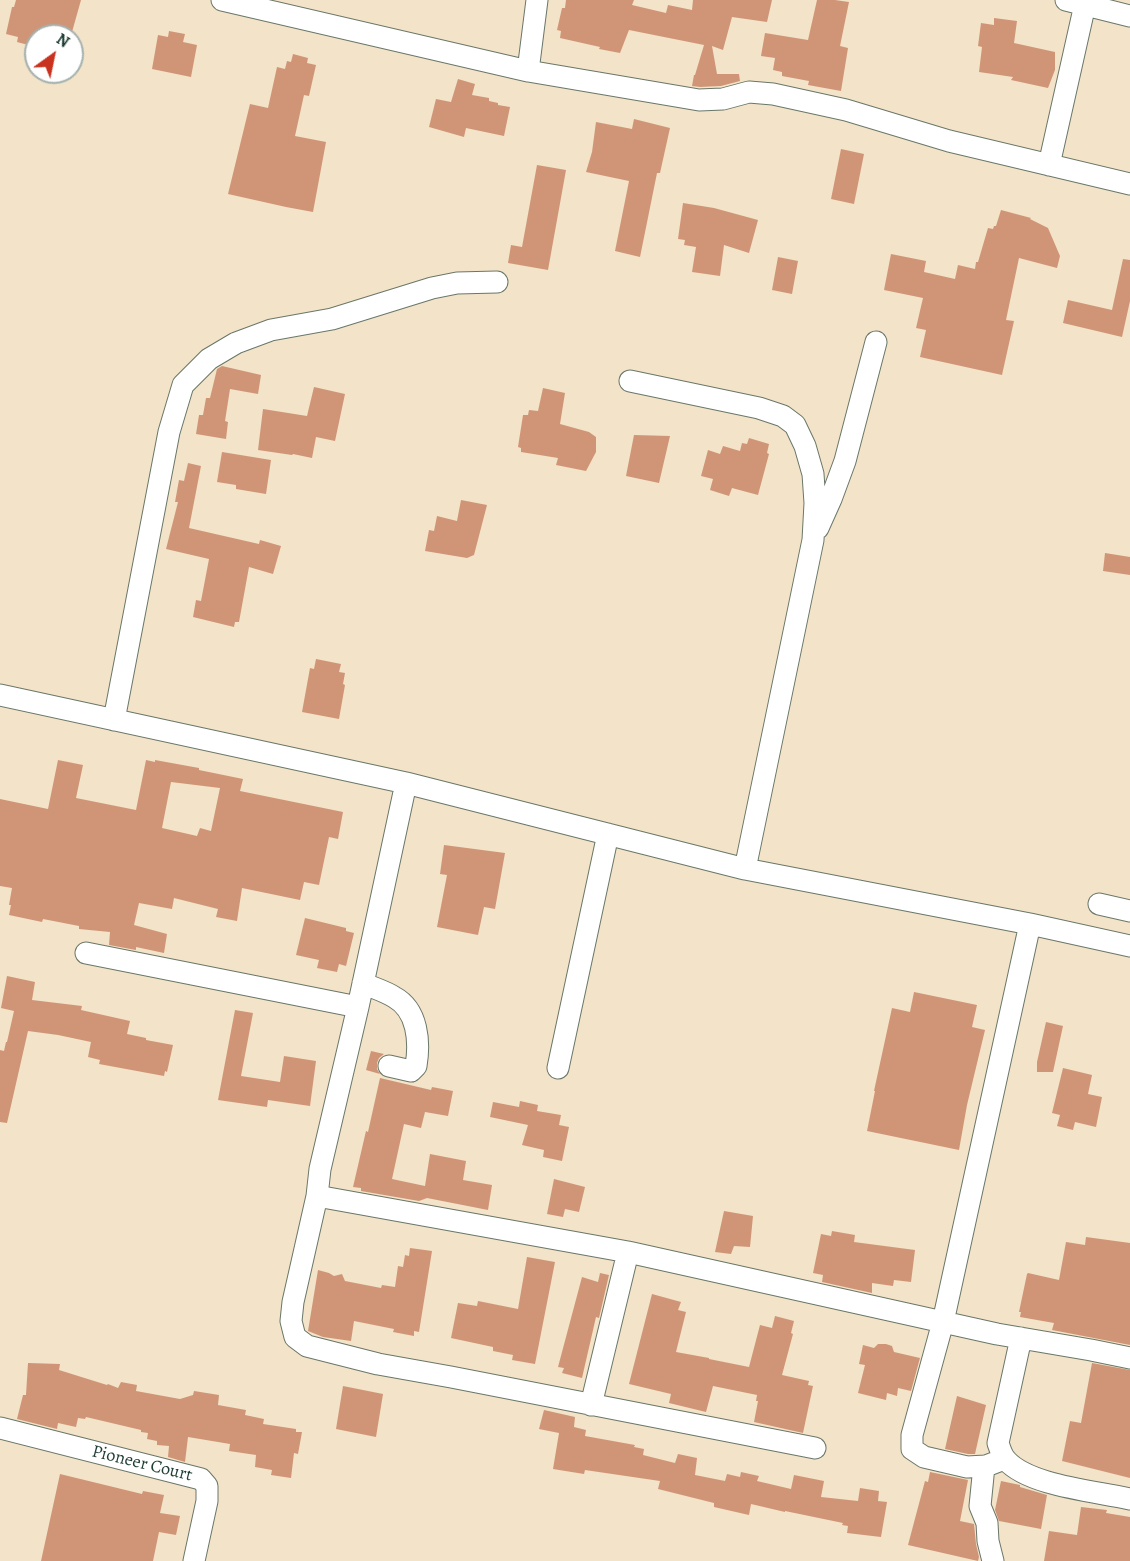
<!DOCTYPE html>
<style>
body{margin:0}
#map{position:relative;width:1130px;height:1561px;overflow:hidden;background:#f3e3c8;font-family:Alegreya,serif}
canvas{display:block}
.north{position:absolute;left:24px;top:24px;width:60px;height:60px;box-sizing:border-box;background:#fff;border:2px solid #a5b1ae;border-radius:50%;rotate:33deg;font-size:16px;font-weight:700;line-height:24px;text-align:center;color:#1f3d34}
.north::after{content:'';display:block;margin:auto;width:21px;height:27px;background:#c8321e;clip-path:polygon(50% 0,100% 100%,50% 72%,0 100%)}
</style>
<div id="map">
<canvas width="1130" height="1561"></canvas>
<div class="north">N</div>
</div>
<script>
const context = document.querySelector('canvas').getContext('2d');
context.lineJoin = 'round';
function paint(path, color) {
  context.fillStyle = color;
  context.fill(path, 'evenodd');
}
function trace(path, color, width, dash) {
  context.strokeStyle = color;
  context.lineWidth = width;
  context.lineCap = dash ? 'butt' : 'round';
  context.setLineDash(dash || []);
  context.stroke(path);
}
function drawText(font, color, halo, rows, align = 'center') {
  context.font = font + ' Alegreya,serif';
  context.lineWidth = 4.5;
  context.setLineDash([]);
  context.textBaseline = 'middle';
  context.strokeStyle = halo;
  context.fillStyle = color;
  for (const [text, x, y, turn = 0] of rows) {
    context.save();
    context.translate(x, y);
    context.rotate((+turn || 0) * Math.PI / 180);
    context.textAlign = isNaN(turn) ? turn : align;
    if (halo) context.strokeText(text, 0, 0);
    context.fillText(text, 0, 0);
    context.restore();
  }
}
paint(new Path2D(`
 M16 0H81L72 32 48 26 46 36H36V47L17 42 18 37 6 34 12 7H14Z
 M566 0H634L632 5 666 13 668 5 692 10 693 0H772L767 22 732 17 723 50 712 46 717 74H739L740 81 721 86 700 87 692 86 694 75H695L704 45 629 30 620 53 599 49 600 47 560 38 561 31 557 30 562 8H565Z
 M817 0H835L849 2 840 46 848 48 841 91 808 85 809 81 782 76V72L773 70 775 58 761 56 765 33 808 40Z
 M994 18 1017 21 1014 43 1055 52V70L1048 88 1011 80 1013 77 979 72 982 47 978 46 981 23 994 25Z
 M169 31 185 34 183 42 197 45 191 77 152 69 158 35 168 37Z
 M293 54 308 58 307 63 316 65 309 96 304 95 295 136 326 142 313 212 286 207 228 194 250 104 268 108 277 67 285 69 287 61 291 62Z
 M458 79 475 84 472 95 489 98V101L498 103V105L510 107 504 136 466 128 464 137 429 127 436 99 451 102Z
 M634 119 670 128 660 173H657L640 257 615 251 629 181 586 172 592 152 596 122 632 129Z
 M841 149 864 154 854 204 831 199Z
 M537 165 566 170 548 270 508 263 511 245 522 247Z
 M683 203 714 208 758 220 749 253 724 245 720 276 692 272 696 247 684 245 685 240 678 239Z
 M1001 210 1031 218 1030 219 1048 228 1060 256 1057 268 1019 258 1006 320 1014 321 1002 375 920 357 926 330 916 328 923 298 884 290 891 254 926 261 924 272 955 279 958 265 975 269 976 262H978L988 228 993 229 994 226H996Z
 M778 257 798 261 792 294 772 290Z
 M1123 259 1130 260V301L1122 337 1063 323 1068 300 1112 310Z
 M222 366 261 375 258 394 230 389 225 421 228 422 226 439 196 434 199 415H203L206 398H210L217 369Z
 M314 387 345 394 335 441 316 437 312 458 293 454 292 455 258 450 263 409 307 416Z
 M543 388 565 393 560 424 589 432 596 437V452L586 471 556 465 558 458 521 452V448L518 447 523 415H528L529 410 538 411Z
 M634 435 670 436 659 483 626 476Z
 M749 438 769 444 767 453 769 454 758 495 732 488 729 496 710 490 713 479 701 476 708 450 720 454 723 446 740 451 742 443 747 444Z
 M222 452 271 460 266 494 236 489V485L217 482Z
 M188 463 201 466 189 528 259 544 260 540 281 546 273 574 249 567 239 622H235L234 627 193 617 196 600 201 601 209 559 166 549 178 502H175L179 480 184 481Z
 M461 500 487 505 474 555 467 558 425 551 429 530 434 531 437 516 457 521Z
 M1105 553 1130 557V575L1103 571Z
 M316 659 341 664 339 672 345 673 343 684 345 685 339 719 302 712 310 668 314 669Z
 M58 760 83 765 76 798 136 810 146 760 155 762V760L199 768V770L243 779 240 791 343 812 338 839 329 837 319 885 304 882 300 900 242 888 237 921 216 917 218 909 174 898 172 909 139 903 134 925 167 934 164 953 136 947V950L109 945 110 932 79 929V926L43 919 42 922 9 915 11 905H9L12 888 0 886V799L48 809ZM171 782 220 788 211 831 200 828 197 836 162 828Z
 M444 845 505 853 495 909 484 907 478 935 437 927 447 875 440 874Z
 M305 918 346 928V931L354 933 346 966 339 964 337 972 317 968 319 960 296 955Z
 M7 976 35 982 32 1000 82 1006 81 1010 130 1021 127 1034 146 1038V1040L173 1045 167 1072 165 1071 164 1076 99 1064 100 1060 88 1057 91 1042 58 1035 28 1031 7 1123 0 1122V1050L4 1051 6 1042H7L14 1011 1 1008Z
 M914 992 977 1005 972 1027 985 1030 967 1105 959 1150 867 1131 875 1091H874L892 1008 910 1012Z
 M235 1010 253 1013 241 1076 280 1082 284 1056 316 1061 310 1106 268 1100 267 1107 218 1100Z
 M1046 1022 1063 1026 1053 1072H1037V1062Z
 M371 1051 384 1054 379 1058 377 1063V1069L380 1074 366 1070Z
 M1063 1068 1092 1075 1088 1094 1102 1097 1096 1127 1075 1122 1073 1130 1057 1126 1060 1115 1052 1113Z
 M380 1078 431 1090 432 1087 453 1091 448 1116 425 1112 421 1128 404 1124 392 1179 425 1186 430 1154 466 1161 463 1180 492 1185 488 1210 427 1198 419 1201 361 1191V1188L353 1187 366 1131 368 1132Z
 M520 1101 538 1105 537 1111 561 1115 559 1125 569 1127 562 1161 543 1157 544 1150 522 1145 528 1125 490 1117 493 1102 519 1107Z
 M554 1179 585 1187 579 1212 565 1209 563 1217 547 1214Z
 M724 1211 753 1216 750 1247 734 1246 731 1254 715 1252Z
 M832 1231 855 1235 854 1242 915 1250 911 1282 894 1280 893 1286 872 1283V1293L822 1282 823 1275 813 1273 821 1234 831 1236Z
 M1086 1237 1130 1243V1345L1052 1330 1054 1323 1020 1317 1021 1312H1019L1027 1274 1028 1273 1059 1280 1066 1242 1085 1245Z
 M410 1248 432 1251 419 1332 414 1331V1336L393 1332 394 1329 354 1321 351 1341 323 1337 308 1331 318 1270 329 1273 334 1276 342 1274 345 1281 381 1288 382 1285 395 1287 398 1266 403 1267 405 1255 409 1256Z
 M527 1257 555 1262 535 1364 512 1360 513 1355 493 1351V1347L451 1338 458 1303 477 1306 478 1301 518 1309Z
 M600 1273 609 1275 599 1318 596 1317 582 1378 562 1373 564 1368 558 1367 582 1277 598 1282Z
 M652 1294 681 1302 678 1310 686 1312 676 1352 709 1358V1359L749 1367 760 1325 772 1328 775 1316 794 1321 791 1333 793 1334 782 1375 809 1381 808 1385 813 1386 803 1433 754 1422 758 1401H756L757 1395 713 1386 706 1412 669 1403 671 1394 629 1384Z
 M878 1344H886L892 1346 894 1352 920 1358 911 1391 898 1388 897 1396 887 1393 886 1400 858 1393 865 1365 859 1364 863 1345 874 1348Z
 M28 1363 60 1364 59 1370 107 1385 108 1384 118 1388 121 1382 137 1385 136 1391 180 1399 193 1395 194 1391 219 1395 218 1405 246 1410 245 1415 264 1419 263 1424 296 1429V1432H302L298 1454 294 1453 291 1478 271 1475 272 1470 255 1467 256 1455 229 1451 230 1444 188 1437 185 1462 168 1457 169 1446 157 1445V1441L147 1439 148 1433 141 1432V1430L86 1417 85 1419 78 1418 76 1427 58 1423 57 1429 17 1419 23 1395H26Z
 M1092 1363 1130 1370V1478L1062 1461 1070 1421 1081 1423Z
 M343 1386 383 1394 376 1437 336 1429Z
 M957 1396 986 1405 975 1454H968L945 1449Z
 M544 1410 575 1417 574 1427 586 1430 585 1436 635 1445 634 1447 644 1449 643 1455 675 1463 678 1454 697 1458 695 1475 725 1481 727 1474 740 1477 741 1472 759 1476 757 1481 791 1489 794 1475 824 1481 821 1497 858 1501 860 1488 879 1491 878 1501 887 1502 881 1537 847 1533 848 1526 842 1525 843 1523 785 1511V1512L751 1504 749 1515 714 1507V1503L658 1489 660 1481 585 1470 584 1474 553 1469 559 1433 539 1429Z
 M930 1472 968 1480 960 1521 974 1524 976 1544 979 1557 978 1561 908 1545 925 1481 928 1482Z
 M60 1474 142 1494 143 1491 164 1495 160 1513 180 1516 176 1535 159 1532 153 1561H41Z
 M1001 1481 1020 1485V1487L1047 1495 1041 1529 999 1521 995 1510Z
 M1081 1507 1107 1510 1106 1513 1130 1517V1561H1044L1049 1531 1077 1535Z`), '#d09577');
const minor = new Path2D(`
 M222 0 528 71 699 100 723 99 749 92 773 94 846 110 949 141 1130 184
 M1066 0 1130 16
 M528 71 537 0
 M1049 165 1086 0
 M630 381 759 408 783 416 795 425 805 446 813 474 815 503 813 540 745 869
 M818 528 831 499 845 461 876 342
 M0 695 406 783 745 869 1030 924 1130 946
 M114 720 169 432 183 385 209 359 236 343 271 330 332 319 432 288 457 283 497 282
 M406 783 358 1007 320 1169 317 1196 628 1252 997 1334 1091 1350 1130 1358
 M1099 904 1130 911
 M86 953 358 1007
 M363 983C373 988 385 991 394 997 418 1010 420 1042 416 1066L411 1071 389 1066
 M558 1068 608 834
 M317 1196 293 1302 291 1321 295 1337 307 1346 378 1364 451 1377 815 1448
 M1021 1338 998 1443C1000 1449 1002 1456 1006 1460 1029 1486 1096 1491 1130 1499
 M591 1405 628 1252
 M0 1428 201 1479 207 1486V1501L194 1561
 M1004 1459 986 1466 967 1467 924 1457 912 1449V1435L943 1322 1030 924
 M984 1466 980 1506 987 1523 988 1541 993 1561`);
trace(minor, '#697768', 23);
trace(minor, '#fff', 21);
drawText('18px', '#1f3d34', '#fff', [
 ["Pioneer Court",142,1464,14]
]);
</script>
